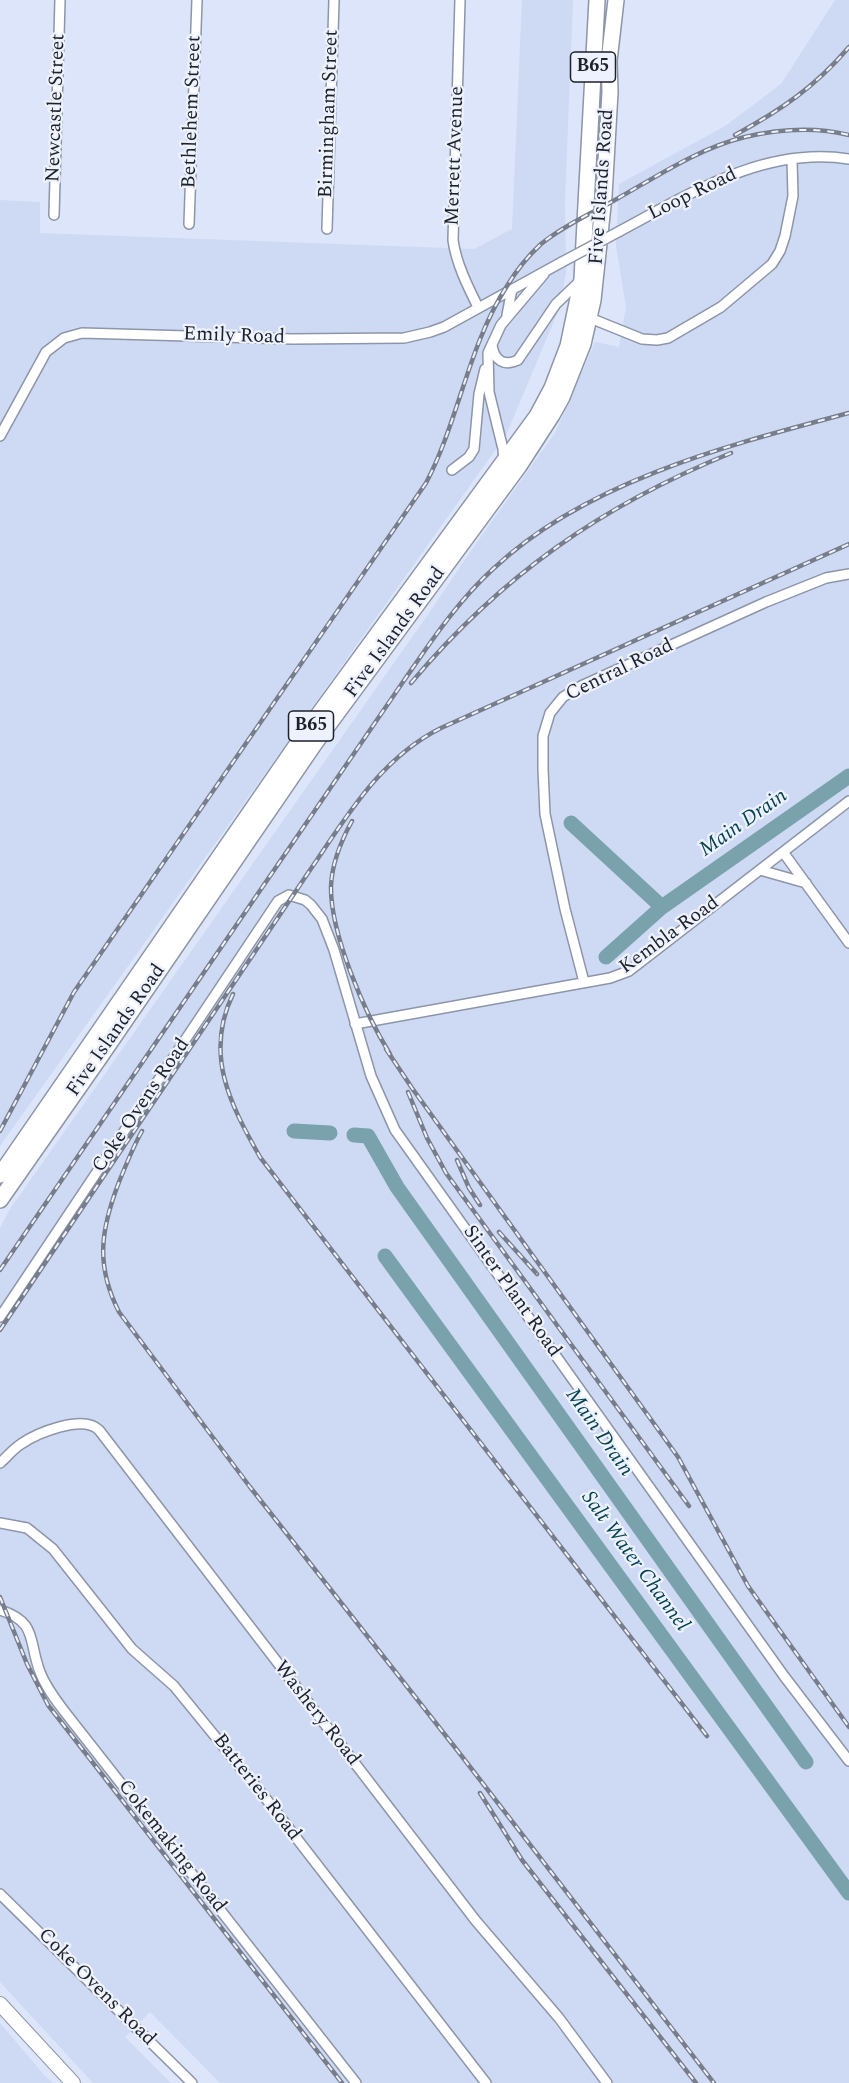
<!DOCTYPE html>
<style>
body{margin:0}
canvas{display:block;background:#dce5f9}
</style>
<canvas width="849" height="2083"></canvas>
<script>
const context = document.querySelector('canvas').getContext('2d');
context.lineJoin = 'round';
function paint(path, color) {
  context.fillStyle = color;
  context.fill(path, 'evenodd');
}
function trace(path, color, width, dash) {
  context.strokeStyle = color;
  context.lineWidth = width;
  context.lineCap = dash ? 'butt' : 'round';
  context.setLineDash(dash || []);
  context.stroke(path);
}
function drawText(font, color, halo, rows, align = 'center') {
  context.font = font + ' Spectral,serif';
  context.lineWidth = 4.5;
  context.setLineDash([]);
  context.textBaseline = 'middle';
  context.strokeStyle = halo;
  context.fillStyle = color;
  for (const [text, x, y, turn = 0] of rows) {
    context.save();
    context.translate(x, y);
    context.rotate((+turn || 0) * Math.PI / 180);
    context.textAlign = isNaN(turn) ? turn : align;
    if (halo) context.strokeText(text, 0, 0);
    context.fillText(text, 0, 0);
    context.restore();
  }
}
paint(new Path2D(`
 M522 0H573L565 201 566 272 560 307 506 435 0 1146V200L40 202V233L474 249 512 229Z
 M835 0H849V2083H220L150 2012 125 2037 171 2083H93L0 1982V1228L10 1209 429 613 477 542 555 433 595 342 619 347 626 307 616 246 619 184 725 126 781 84Z
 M0 2023 45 2076 53 2083H0Z`), '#cedaf4');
trace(new Path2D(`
 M571 823 662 907
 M606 957 662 907 849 776
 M294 1131 330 1133
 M354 1135 368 1136 397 1187 806 1762
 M385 1256 849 1893`), '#7aa2ac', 15);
const street = new Path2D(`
 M460 0 453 240C456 263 468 287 478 307
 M54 215 60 0
 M189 224 197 0
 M327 229 334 0
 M620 231C691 193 765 146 849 159
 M507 315 512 289
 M590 318 642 339 657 340 668 338 721 307 772 264 780 251 785 236 793 196 792 160
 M492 345C494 360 504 367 518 360L556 304 580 281
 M0 436 46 352 64 338 82 333 292 339 404 338 430 332 444 327 562 262
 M504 462 503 449 489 392 488 353 501 325 544 274
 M452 470 469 457 474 449 479 394 485 369
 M783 852 849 943
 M760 870 806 883
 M584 982 565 909 545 814 543 769V736L550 713 563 697 581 686 766 602 826 578 849 574
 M355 1024 610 978 629 971 849 801
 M0 1317 278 901 289 895 305 900 311 905 322 919 334 950 371 1076 395 1130 784 1676 849 1761
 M0 1463C7 1457 13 1449 21 1444 37 1433 83 1414 99 1430L476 1921 559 2018 607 2083
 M0 1523 27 1528 53 1549 132 1649 174 1686 267 1800 486 2083
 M0 1610C38 1622 28 1641 40 1672 46 1688 58 1703 68 1716L356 2083
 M0 1894 192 2083`);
const secondary = new Path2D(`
 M0 2004 73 2083`);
const primary = new Path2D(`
 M0 1175 300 740 537 416 552 388 568 346 582 279 597 0
 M0 1200 100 1057 315 743 519 466 552 415 562 397 583 344 593 300 604 196 610 92 609 61 616 0`);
trace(street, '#8d95a8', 12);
trace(secondary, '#8d95a8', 16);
trace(primary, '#8d95a8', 18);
trace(street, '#fff', 9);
trace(secondary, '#fff', 14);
trace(primary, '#fff', 15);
const rail = new Path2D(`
 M735 135C781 110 815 87 849 47
 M411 683C502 575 601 506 731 453
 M352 821C341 841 332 863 331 886 330 933 365 1014 390 1054
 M233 994C204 1054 230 1104 260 1157L707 1736
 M386 1049 412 1088 678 1457 748 1586 849 1727
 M408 1092 427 1138 446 1173 689 1506
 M0 1131 74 992 426 483C459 420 468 346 507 286 516 271 528 256 541 244 563 226 590 214 615 200 656 177 699 148 745 137 779 129 816 127 849 135
 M142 1131C133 1147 126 1165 119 1182 101 1229 95 1265 119 1312L250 1487 457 1750 714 2083
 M457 1160 469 1188 480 1205
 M499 1232 537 1274
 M0 1270 405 679C432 640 458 601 493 569 586 481 729 445 849 413
 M0 1330 308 873C346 818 379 759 441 728L849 544
 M0 1597 27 1664 48 1705 342 2083
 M480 1793 522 1860 696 2083`);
trace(rail, '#777d8a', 4.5);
trace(rail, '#edf2fe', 2, [7]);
const streetBridge = new Path2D(`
 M562 262 620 231`);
trace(streetBridge, '#8d95a8', 12, []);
trace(streetBridge, '#fff', 9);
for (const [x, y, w] of [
 [593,67,45],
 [311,726,45]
]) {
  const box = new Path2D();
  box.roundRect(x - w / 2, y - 15, w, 30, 4.5);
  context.fillStyle = '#edf2fe';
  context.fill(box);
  trace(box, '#1d2128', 1.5);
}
drawText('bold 18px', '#1d2128', null, [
 ["B65",593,67],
 ["B65",311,726]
]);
drawText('20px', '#1d2128', '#edf2fe', [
 ["Newcastle Street",57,108,-88],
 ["Bethlehem Street",193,112,-88],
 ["Birmingham Street",330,114,-88],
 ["Merrett Avenue",456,156,-88],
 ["Five Islands Road",603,187,-86],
 ["Loop Road",693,195,-26],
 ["Emily Road",234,337,2],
 ["Five Islands Road",396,633,-54],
 ["Central Road",620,671,-26],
 ["Kembla Road",670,936,-36],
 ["Five Islands Road",117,1031,-55],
 ["Coke Ovens Road",142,1106,-56],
 ["Sinter Plant Road",511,1292,55],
 ["Washery Road",316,1714,52],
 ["Batteries Road",256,1788,52],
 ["Cokemaking Road",171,1847,52],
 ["Coke Ovens Road",96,1988,45]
]);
drawText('italic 21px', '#054450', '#edf2fe', [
 ["Main Drain",744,824,-35],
 ["Main Drain",598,1433,55],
 ["Salt Water Channel",634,1562,54]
]);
</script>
